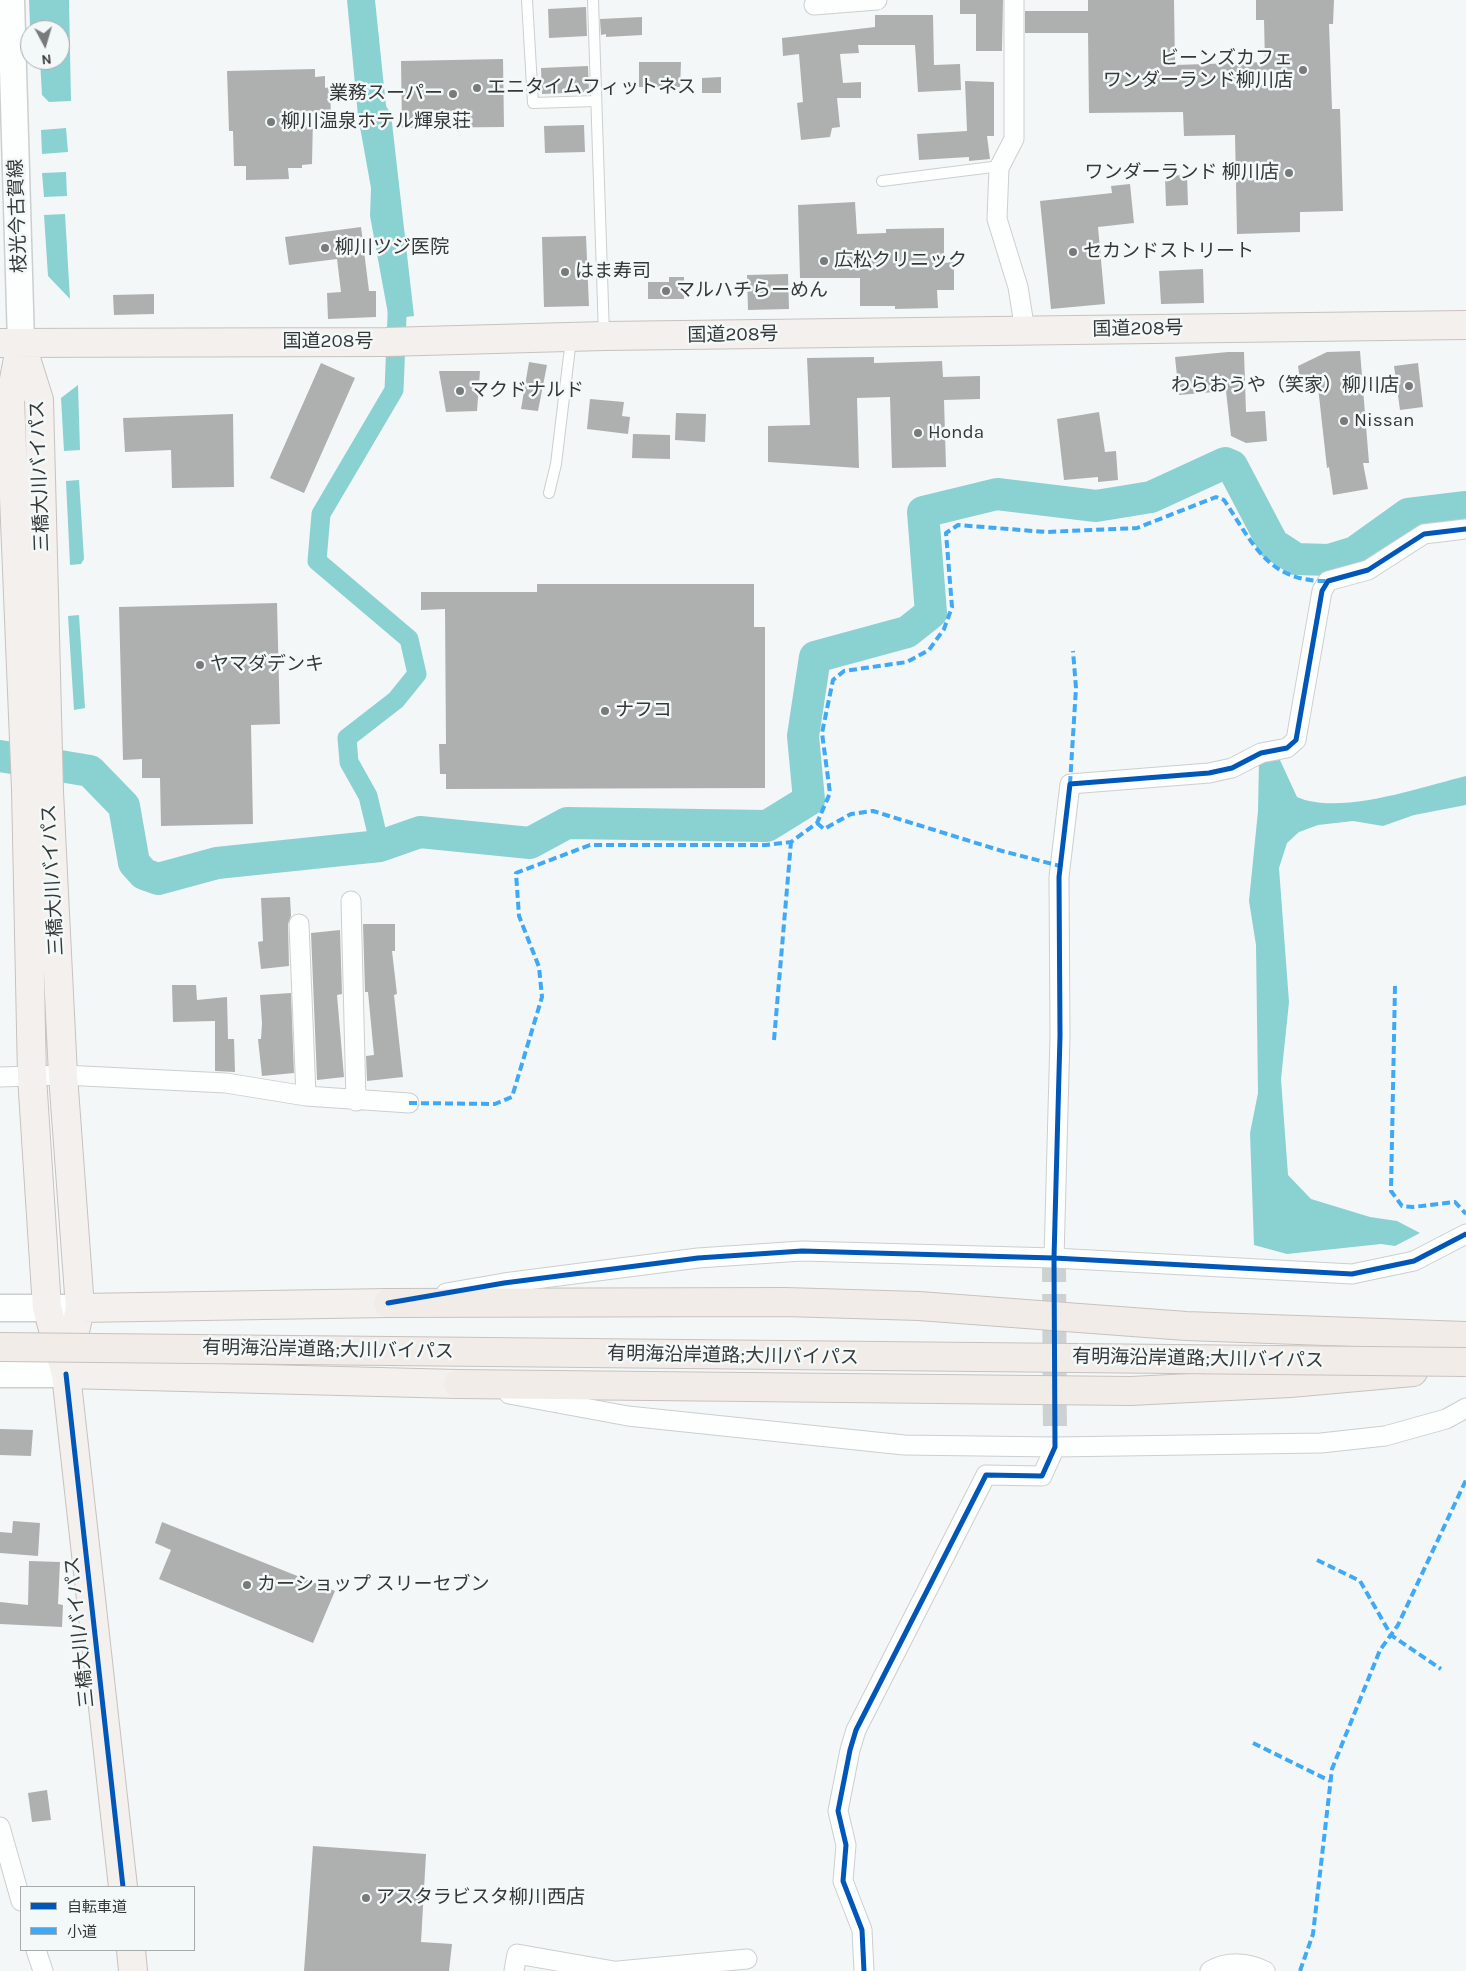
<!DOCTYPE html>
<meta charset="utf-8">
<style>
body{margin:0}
#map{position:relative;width:1466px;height:1971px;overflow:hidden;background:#f4f7f7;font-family:Karla,"Noto Sans JP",sans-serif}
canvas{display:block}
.legend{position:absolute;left:20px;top:1886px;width:175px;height:65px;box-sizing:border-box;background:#f3f8f8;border:1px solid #a7abab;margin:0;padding:6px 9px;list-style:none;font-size:15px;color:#363838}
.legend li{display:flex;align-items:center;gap:10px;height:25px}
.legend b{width:25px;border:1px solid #a7abab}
.north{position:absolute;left:20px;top:20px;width:50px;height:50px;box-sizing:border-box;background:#f3f8f8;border:1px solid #a7abab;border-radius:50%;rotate:174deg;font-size:14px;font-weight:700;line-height:20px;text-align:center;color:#363838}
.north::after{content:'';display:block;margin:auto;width:18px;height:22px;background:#787b7b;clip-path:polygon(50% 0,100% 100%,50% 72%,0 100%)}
</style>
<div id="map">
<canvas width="1466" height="1971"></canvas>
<ul class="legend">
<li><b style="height:6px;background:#0057b8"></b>自転車道</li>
<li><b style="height:6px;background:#3fa9f5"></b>小道</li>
</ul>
<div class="north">N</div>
</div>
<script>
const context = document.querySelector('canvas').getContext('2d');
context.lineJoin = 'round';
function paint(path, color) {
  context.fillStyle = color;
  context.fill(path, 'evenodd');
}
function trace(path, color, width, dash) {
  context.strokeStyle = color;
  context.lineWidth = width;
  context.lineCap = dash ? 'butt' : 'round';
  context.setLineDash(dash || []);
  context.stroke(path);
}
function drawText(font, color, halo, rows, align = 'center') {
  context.font = font + ' Karla,"Noto Sans JP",sans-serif';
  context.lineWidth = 5;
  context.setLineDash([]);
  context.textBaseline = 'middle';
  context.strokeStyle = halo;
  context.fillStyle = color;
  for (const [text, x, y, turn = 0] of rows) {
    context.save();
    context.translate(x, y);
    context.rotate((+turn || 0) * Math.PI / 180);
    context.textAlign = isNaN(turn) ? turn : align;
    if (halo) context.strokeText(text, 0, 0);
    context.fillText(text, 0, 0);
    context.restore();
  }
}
paint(new Path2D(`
 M29 0H69L71 101 49 102 42 95 40 60H60V30H35L30 25Z
 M347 0H375L386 106 391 114 414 316 389 319 370 216 371 188 358 116Z
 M66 128 68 152 42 154 41 130Z
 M66 172 67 196 44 197 42 173Z
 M65 214 70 299 48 276 44 215Z
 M78 385 80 450 64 451 61 398Z
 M79 480 84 559 81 564 70 565 66 481Z
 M79 615 85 708 74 710 68 616Z
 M1280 760 1297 797C1340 816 1421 787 1466 776V805L1414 815 1383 826 1353 821 1318 825 1299 832 1287 843 1279 868 1289 1002 1281 1079 1288 1175 1311 1199 1370 1217 1397 1221 1420 1233 1395 1246 1381 1244 1287 1254 1254 1245 1250 1133 1258 1093 1256 945 1249 901 1258 811 1259 761Z`), '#8ad1d2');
trace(new Path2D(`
 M380 846 368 796 349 762 347 738 396 700 417 674 409 639 317 561 321 514 394 390 398 292`), '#8ad1d2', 19);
trace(new Path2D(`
 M0 756 90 771 124 806 134 863 144 874 158 879 217 863 380 846 420 832 530 843 567 823 767 826 809 800 803 736 815 657 907 632 931 613 923 512 997 494 1096 506 1151 497 1225 463 1232 466 1273 544 1296 559 1329 560 1355 552 1408 514 1466 507`), '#8ad1d2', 32);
paint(new Path2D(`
 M960 0H1003L1002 51H976V14H960Z
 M1088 0H1174L1175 65 1265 62 1264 20H1256V0H1334L1333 24H1329L1332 109H1340L1343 211 1300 212V232L1237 234 1235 135 1184 136 1183 112 1089 113 1088 33H1025V11H1088Z
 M586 7 587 36 549 38 548 9Z
 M875 15H933L934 65 960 64 961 90 918 92 915 45H858L859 53 840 54 843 83 861 82V98H837L840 127 832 128 830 137 801 140 797 103 803 102 799 54 783 56 782 38 875 27Z
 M642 17V35L606 37V34L601 35 600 19Z
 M503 59 504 127 402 128 401 61Z
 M639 62H681L680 87H639Z
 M588 66 589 92 542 94 541 68Z
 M315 69V77L325 76V88L330 87 331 117H313L312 164 302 165V168H288L289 179 246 180V166H234L233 131H229L227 71Z
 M721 77V93H702V78Z
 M965 81 994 82V136H987L990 159 969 161V157L919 160 917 134 967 131Z
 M584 125 585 152 545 153 544 126Z
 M1187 175 1188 205 1166 206 1165 176Z
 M1130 184 1134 223 1098 227 1105 304 1051 309 1040 201 1112 193 1111 186Z
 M855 202 857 234 886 233V229L944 228V263L954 262V290H937L938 308 895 309V306H860V278H800L798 205Z
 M361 227 369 291H376V317L328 319 327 293 341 292 337 259 289 265 285 237Z
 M586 236 589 306 544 307 542 237Z
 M1203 269 1204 303 1161 304 1159 271Z
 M788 274 789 309 748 310 747 275Z
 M669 277H684V299H648V282H669Z
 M154 294V314L114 315 113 295Z
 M1360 351 1369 463H1363L1368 489 1333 495 1329 467 1327 468 1317 378 1300 380 1298 366 1327 352Z
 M1228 352H1244L1246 412 1265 411 1267 441 1246 443 1231 436 1226 391 1179 395 1175 357Z
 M874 357V363L942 361 943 377 980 376V399L944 400 946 467 892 468 890 397 857 398 859 468 768 462V426L810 425 807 358Z
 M529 362 547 365 538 411 521 409Z
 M321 363 355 378 304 493 270 478Z
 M1418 363 1423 407 1400 410 1394 366Z
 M439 371H480L477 411 446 412Z
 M590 399 624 402 622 416 630 417 628 434 587 429Z
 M1099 412 1105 452 1116 451 1118 480 1098 482V477L1064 480 1057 419Z
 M676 413 706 414 705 442 675 440Z
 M233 414 234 487 172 488 171 450 125 452 123 418Z
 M633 434 670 435V459L632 458Z
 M537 584H754V627H765V788L446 789V774H440L439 744H446L445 609 421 610V592H537Z
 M277 603 280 724 251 725 253 824 161 826 160 778H142V759L123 760 119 607Z
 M290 897 291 916 288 924 289 966 261 969 258 942 263 941 261 898Z
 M363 924H395V951H392L397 994 394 995 403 1077 367 1081 366 1056 374 1055 368 992H365Z
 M340 930 342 994 337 995 344 1077 317 1080 311 933Z
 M172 985H196L197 1000 227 997 228 1039H234L235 1072 215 1071V1021L173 1022Z
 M291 993 294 1073 262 1076 258 1039H261L262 1023 260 995Z
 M0 1429 33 1430 31 1456 0 1455Z
 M13 1521 40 1523 38 1556 0 1553V1532L12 1533Z
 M162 1522 335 1591 313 1643 159 1579 171 1550 155 1543Z
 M29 1561 60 1562 58 1604 63 1605 62 1627 0 1624V1602L28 1605Z
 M47 1790 51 1820 32 1822 28 1793Z
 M313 1846 426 1854 421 1942 452 1944 449 1971H304Z`), '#aeb0b0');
trace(new Path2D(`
 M1054 1258 1055 1447`), '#ced1d1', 24, [24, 12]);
const service = new Path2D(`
 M527 0 533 103 596 101
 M593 0 604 335
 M882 181 1000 166
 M549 493 556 464 571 339`);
const minor = new Path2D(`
 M1014 0V139L999 168 997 219 1018 287 1025 331
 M814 5 877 0
 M351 901 356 1101
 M299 924 306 1096
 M0 1077 63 1075 226 1083 306 1096 409 1103
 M1054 1258 1060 1036 1059 877 1070 784 1209 773 1232 768 1261 753 1287 748 1296 740 1322 591 1328 581 1368 570 1424 534 1466 529
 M446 1293 504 1283 698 1258 802 1251 1054 1258 1352 1274 1414 1261 1466 1234
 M509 1394 628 1416 904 1445 1055 1447 1321 1443 1385 1436 1446 1419 1466 1408
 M0 1827 21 1901
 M36 1950 43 1971
 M514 1971 517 1954 614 1971
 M618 1971 747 1959
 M864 1971 862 1930 843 1881 846 1845 838 1811 850 1750 856 1730 986 1475 1042 1476 1055 1447
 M1210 1971C1227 1961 1248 1962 1265 1971`);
const secondary = new Path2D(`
 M11 0 21 343
 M0 1308H80
 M0 1374H66`);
const trunk = new Path2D(`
 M0 343 386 342 604 336 1466 325
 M21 343 10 400 26 789 32 1077 47 1308 66 1374 123 1887
 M22 346 39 400 49 792 63 1075 80 1308 67 1370
 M80 1308 388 1303
 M66 1374 458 1384
 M131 1950 133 1971`);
const motorway = new Path2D(`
 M388 1303 785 1302 919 1306 1186 1326 1466 1336
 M458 1384 1131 1391 1290 1383 1413 1372`);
trace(service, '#cccfcf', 12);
trace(minor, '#cccfcf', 21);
trace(secondary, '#cccfcf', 29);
trace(trunk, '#c7c2bf', 30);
trace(motorway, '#c7c2bf', 30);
trace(service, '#fdfefe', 10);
trace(minor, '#fdfefe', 19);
trace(secondary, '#fdfefe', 26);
trace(trunk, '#f4f0ed', 28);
trace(motorway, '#f2ece9', 28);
const motorwayBridge = new Path2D(`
 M0 1347 1466 1362`);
trace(motorwayBridge, '#c7c2bf', 30, []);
trace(motorwayBridge, '#f2ece9', 28);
trace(new Path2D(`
 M1070 784 1076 688 1073 651
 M817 823 824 829 851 814 873 811 1002 851 1060 866
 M1395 986 1391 1191 1402 1206 1413 1207 1455 1202 1466 1214
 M774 1040 791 842
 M409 1103 495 1104 512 1097 542 997 539 967 519 916 516 873 590 845H766L791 842 817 823 830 793 822 733 833 680 844 671 907 662 929 650 944 629 952 607 946 533 958 525 1046 532 1137 528 1216 497 1224 500C1254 545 1268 582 1328 581
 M1317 1560 1360 1581 1391 1635 1441 1669
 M1253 1743 1330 1781
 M1300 1971 1313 1934 1332 1769 1380 1650 1398 1625 1466 1480`), '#3fa9f5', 4, [8, 4]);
trace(new Path2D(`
 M388 1303 504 1283 698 1258 802 1251 1054 1258 1352 1274 1414 1261 1466 1234
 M66 1374 123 1887
 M864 1971 862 1930 843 1881 846 1845 838 1811 850 1750 856 1730 986 1475 1042 1476 1055 1447 1054 1258 1060 1036 1059 877 1070 784 1209 773 1232 768 1261 753 1287 748 1296 740 1322 591 1328 581 1368 570 1424 534 1466 529`), '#0057b8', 5);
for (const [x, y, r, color] of [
 [1303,70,5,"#787b7b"],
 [477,88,5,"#787b7b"],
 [453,94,5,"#787b7b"],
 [271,122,5,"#787b7b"],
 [1289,173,5,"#787b7b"],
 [325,248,5,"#787b7b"],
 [1073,252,5,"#787b7b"],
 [824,261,5,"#787b7b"],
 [565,272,5,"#787b7b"],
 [666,291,5,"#787b7b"],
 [1409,386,5,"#787b7b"],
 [460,391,5,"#787b7b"],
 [1344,421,5,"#787b7b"],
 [918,433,5,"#787b7b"],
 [200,665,5,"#787b7b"],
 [605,711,5,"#787b7b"],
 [247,1585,5,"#787b7b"],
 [366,1898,5,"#787b7b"]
]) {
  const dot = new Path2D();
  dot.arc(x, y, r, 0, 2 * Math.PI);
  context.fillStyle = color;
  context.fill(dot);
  trace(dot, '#f3f8f8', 2);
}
drawText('19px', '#363838', '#f3f8f8', [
 ["ビーンズカフェ",1293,59,"right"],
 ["ワンダーランド柳川店",1293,81,"right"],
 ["エニタイムフィットネス",487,88],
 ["業務スーパー",443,94,"right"],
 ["柳川温泉ホテル輝泉荘",281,122],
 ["ワンダーランド 柳川店",1279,173,"right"],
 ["柳川ツジ医院",335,248],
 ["セカンドストリート",1083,252],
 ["広松クリニック",834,261],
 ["はま寿司",575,272],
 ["マルハチらーめん",676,291],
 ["わらおうや（笑家）柳川店",1399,386,"right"],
 ["マクドナルド",470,391],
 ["Nissan",1354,421],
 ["Honda",928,433],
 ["ヤマダデンキ",210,665],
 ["ナフコ",615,711],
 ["カーショップ スリーセブン",257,1585],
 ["アスタラビスタ柳川西店",376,1898]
], 'left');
drawText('19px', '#363838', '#f3f8f8', [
 ["枝光今古賀線",18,216,-92],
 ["国道208号",1138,329,-1],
 ["国道208号",733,335,-1],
 ["国道208号",328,342],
 ["三橋大川バイパス",40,476,-92],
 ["三橋大川バイパス",53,880,-93],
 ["有明海沿岸道路;大川バイパス",328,1350,1],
 ["有明海沿岸道路;大川バイパス",733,1356,1],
 ["有明海沿岸道路;大川バイパス",1198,1359,1],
 ["三橋大川バイパス",80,1632,-96]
]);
</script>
